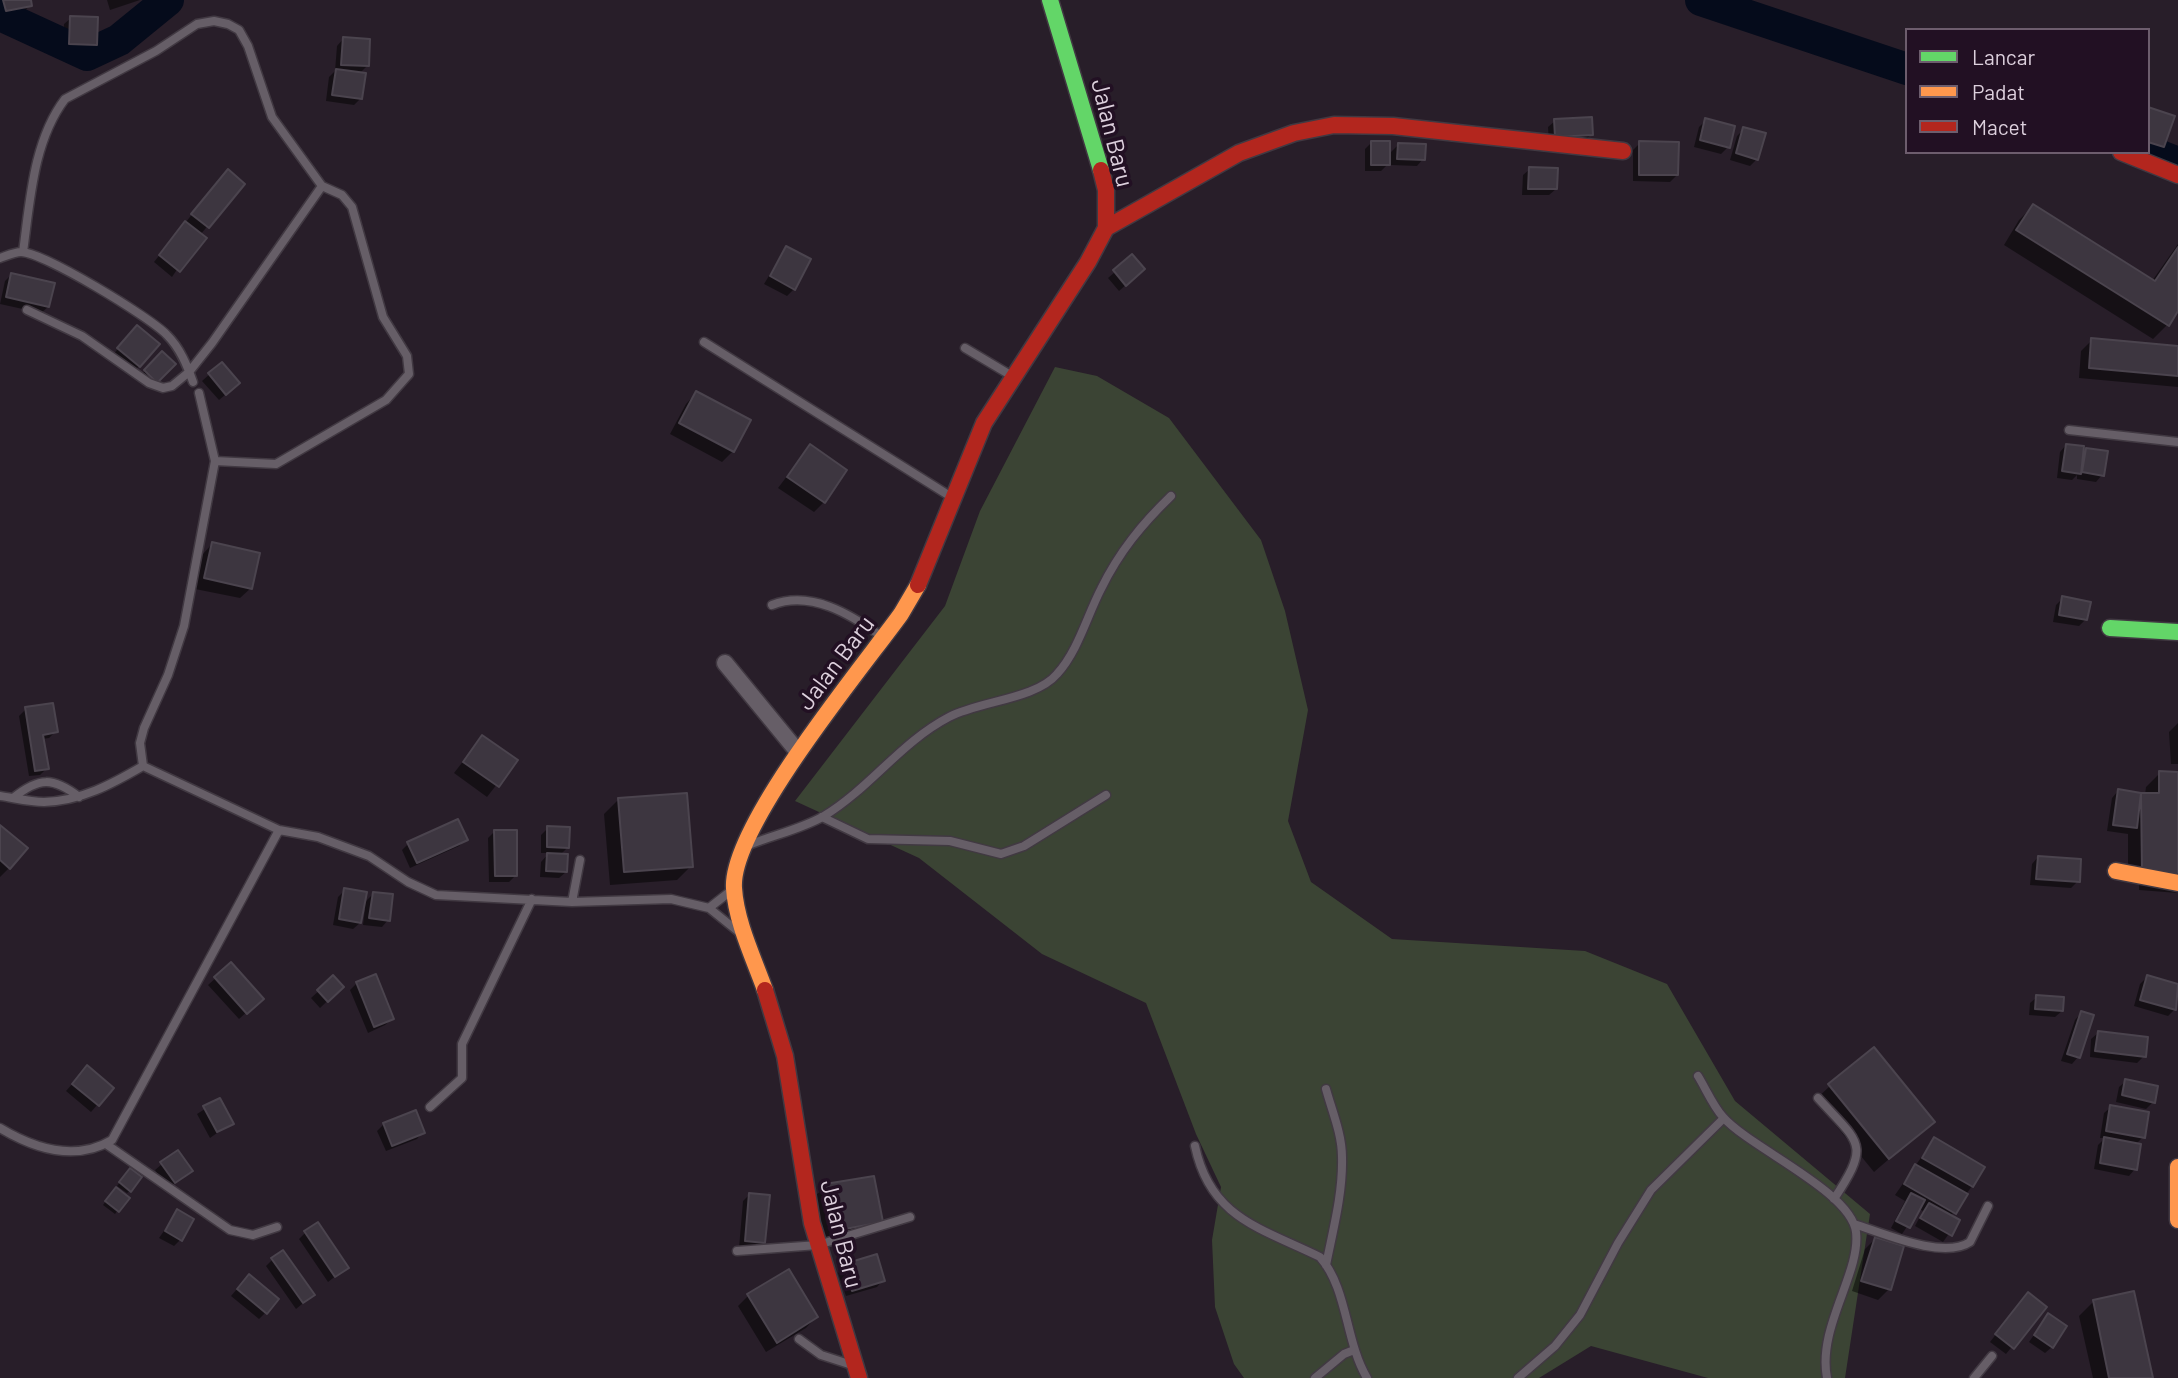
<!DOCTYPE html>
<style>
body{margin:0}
#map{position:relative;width:2178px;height:1378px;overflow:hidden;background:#281e29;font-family:Barlow,sans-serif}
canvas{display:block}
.legend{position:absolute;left:1905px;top:28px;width:245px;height:126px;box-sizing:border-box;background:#221023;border:2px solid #6d5d6d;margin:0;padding:9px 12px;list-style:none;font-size:21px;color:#ddd0dd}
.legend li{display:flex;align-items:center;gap:14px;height:35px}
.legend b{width:35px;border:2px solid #6d5d6d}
</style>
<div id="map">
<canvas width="2178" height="1378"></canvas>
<ul class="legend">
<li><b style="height:9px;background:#63d668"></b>Lancar</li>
<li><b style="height:9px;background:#ff974d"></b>Padat</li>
<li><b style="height:9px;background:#b3261e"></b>Macet</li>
</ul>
</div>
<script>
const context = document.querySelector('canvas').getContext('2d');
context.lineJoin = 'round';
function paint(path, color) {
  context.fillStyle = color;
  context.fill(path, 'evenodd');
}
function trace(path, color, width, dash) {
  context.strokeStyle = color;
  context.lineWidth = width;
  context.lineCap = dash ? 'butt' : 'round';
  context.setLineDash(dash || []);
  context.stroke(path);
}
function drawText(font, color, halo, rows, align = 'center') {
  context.font = font + ' Barlow,sans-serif';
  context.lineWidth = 7;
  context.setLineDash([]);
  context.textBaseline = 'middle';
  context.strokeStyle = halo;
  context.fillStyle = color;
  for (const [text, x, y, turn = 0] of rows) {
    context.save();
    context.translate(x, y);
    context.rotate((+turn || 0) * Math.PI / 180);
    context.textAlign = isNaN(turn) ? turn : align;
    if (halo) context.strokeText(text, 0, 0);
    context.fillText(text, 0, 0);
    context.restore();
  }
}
paint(new Path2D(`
 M1055 367 1097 376 1169 418 1261 540 1285 611 1308 710 1288 821 1311 882 1392 939 1585 951 1667 984 1735 1101 1870 1214 1845 1378H1708L1591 1346 1539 1378H1244L1234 1364 1215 1307 1212 1240 1221 1187 1196 1134 1146 1003 1042 954 919 858 795 801 945 606 980 511Z`), '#3b4434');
paint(new Path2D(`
 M0 0H29L30 5 24 12 0 17Z
 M107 0H140L110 10Z
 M71 18 95 45 88 51 63 50 64 24Z
 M343 39 367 66 359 74 361 98 354 105 326 101 329 77 335 71 337 46Z
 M2148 109 2163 146 2156 153 2148 150Z
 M1706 120 1728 147 1721 154 1694 147 1699 127Z
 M1555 121 1591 135 1584 141 1549 143 1548 127Z
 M1744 129 1757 159 1750 166 1730 160 1737 136Z
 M1372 142 1388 155 1398 145 1423 159 1417 166 1391 165V161L1381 171H1365V149Z
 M1640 143 1677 175 1670 182 1633 181V150Z
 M1530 169 1556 189 1549 195H1522L1523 175Z
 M221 178 243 184 200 235 172 277 154 262Z
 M2033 206 2152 281 2178 244V308L2167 325 2153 339 2004 245 2019 220Z
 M786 248 794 289 787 296 764 284Z
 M1115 272 1136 276 1119 291 1108 278Z
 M12 274 48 307 41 313 0 304 5 281Z
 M130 334 139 366 132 373 112 356Z
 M2092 340 2178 348V387L2079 378 2081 351Z
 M162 353 173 364 150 388 139 377Z
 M221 364 231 390 219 400 202 381Z
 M696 393 733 451 722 462 670 434 686 404Z
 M2066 445 2081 455 2086 450 2102 475 2096 482 2077 479V475L2072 480 2057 478 2060 452Z
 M810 446 824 502 814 512 778 488Z
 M212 544 251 588 240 598 195 589 202 555Z
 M2063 598 2086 619 2079 626 2053 622 2056 605Z
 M26 709 56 731 49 738 42 739 47 768 40 775 29 776 19 716Z
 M2178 723V764H2171L2169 732Z
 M482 737 515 761 487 797 454 773Z
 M2160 773H2178V893L2139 890V883H2128V834L2107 831 2112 798 2118 791 2140 797 2145 795 2146 787Z
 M618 800 691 866 677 880 610 885 604 814Z
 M0 827 9 868 0 877Z
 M548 828 568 847 559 856 566 872 559 878 540 877 541 862 549 853H541V835Z
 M494 832 516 875 509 882H489L488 838Z
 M466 839 459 846 410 868 402 850 408 844Z
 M2038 857 2078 881 2071 888 2030 885 2032 864Z
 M345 890 363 904 373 894 388 920 382 927 363 925 365 909 362 908 360 923 353 929 333 925 338 897Z
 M231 964 261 999 239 1019 208 985Z
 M2147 977 2178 986 2175 1009 2168 1016 2134 1006 2140 984Z
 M333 978 342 987 320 1008 311 998Z
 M357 983 392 1019 385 1025 368 1033 350 990Z
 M2037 997 2062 1011 2055 1017 2029 1015 2030 1003Z
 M2081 1013 2091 1016 2078 1057 2072 1064 2061 1061 2075 1020Z
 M2098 1033 2144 1056 2137 1063 2090 1057 2091 1039Z
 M81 1074 112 1088 91 1112 66 1091Z
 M2126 1081 2153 1102 2146 1109 2116 1102 2119 1087Z
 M1830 1086 1932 1122 1874 1172 1815 1100Z
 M219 1100 231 1123 210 1138 197 1114Z
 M2111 1107 2143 1137 2136 1144 2135 1169 2129 1176 2094 1169 2098 1145 2105 1138H2100L2104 1113Z
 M384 1124 423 1132 417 1139 386 1151 377 1131Z
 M1934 1139 1972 1186 1950 1217 1958 1221 1943 1242 1915 1226 1923 1211 1919 1209 1902 1234 1891 1228 1905 1201 1895 1195Z
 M162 1164 184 1177 167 1188 155 1170Z
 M128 1173 130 1191 127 1193 117 1186Z
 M826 1186 881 1221 870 1232 824 1241 815 1196Z
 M113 1192 127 1198 115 1214 103 1205Z
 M750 1194 764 1242 757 1249 739 1248 743 1201Z
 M178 1211 180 1240 174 1246 159 1238Z
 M305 1233 346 1268 328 1282 299 1239Z
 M1875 1239 1889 1289 1878 1300 1852 1291 1865 1249Z
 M272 1260 313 1295 296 1309 266 1266Z
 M845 1266 883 1280 877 1287 846 1296 838 1273Z
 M242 1283 266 1312 259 1319 231 1296Z
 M748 1296 816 1317 806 1328 766 1352 738 1306Z
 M2022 1301 2044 1307 2006 1354 1990 1342Z
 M2094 1301 2151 1378H2093L2079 1316Z
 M2048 1315 2052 1347 2045 1353 2029 1342Z`), '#0007');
trace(new Path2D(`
 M1701 0 1907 69
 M0 15 87 55 119 40 168 0
 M2148 151 2178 163`), '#050b1b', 32);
const building = new Path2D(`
 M3 0H31L32 6 6 11Z
 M70 16 98 17 97 45 69 44Z
 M343 37 370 39 369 66 341 65Z
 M336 69 366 73 362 99 332 95Z
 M2148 107 2175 116 2164 147 2148 142Z
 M1592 117 1593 135 1555 137 1554 119Z
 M1705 118 1735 126 1730 148 1700 140Z
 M1743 127 1766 133 1758 160 1736 153Z
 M1371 141H1390V165H1371Z
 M1639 141 1679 142 1678 175H1639Z
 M1398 143 1426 144 1425 160 1397 159Z
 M1529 167 1558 168 1557 189H1528Z
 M228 169 245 184 209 228 191 214Z
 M2033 204 2155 281 2178 247V311L2169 326 2016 230Z
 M185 221 207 238 180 272 159 255Z
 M786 246 811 259 795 290 770 276Z
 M1132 254 1145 269 1126 286 1113 270Z
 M11 273 55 283 49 307 6 297Z
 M137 325 160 344 140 367 117 348Z
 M2091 338 2178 346V376L2089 368Z
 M162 351 176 364 157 383 144 370Z
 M222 362 240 383 226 395 208 373Z
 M696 391 751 420 734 452 679 423Z
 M810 444 847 470 825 503 787 477Z
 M2066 444 2084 446 2081 474 2062 471Z
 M2086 448 2108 451 2104 476 2082 472Z
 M212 542 260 553 252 589 204 578Z
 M2062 596 2091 602 2087 620 2059 615Z
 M53 703 58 732 43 735 49 769 35 771 25 707Z
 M482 735 518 760 499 787 463 762Z
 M2159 771 2178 772V878L2142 869 2141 793H2159Z
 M2118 789 2141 793 2137 828 2113 825Z
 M687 793 693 867 624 872 618 798Z
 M458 819 468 840 417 863 407 842Z
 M0 825 28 848 10 869 0 860Z
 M547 826 570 827 569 848 547 847Z
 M494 830H517V876H495Z
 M547 853 568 854 567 872 546 871Z
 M2038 856 2081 859 2080 882 2036 879Z
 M344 888 367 892 361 923 339 919Z
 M373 892 393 894 390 921 369 918Z
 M231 962 264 999 247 1014 214 977Z
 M376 974 394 1019 374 1027 356 982Z
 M333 975 344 987 328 1002 317 990Z
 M2147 975 2178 984 2176 1010 2140 1000Z
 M2036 995 2064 997 2063 1011 2035 1009Z
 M2081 1011 2094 1015 2080 1058 2067 1054Z
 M2098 1031 2148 1037 2146 1057 2095 1051Z
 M1874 1047 1935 1122 1889 1159 1828 1084Z
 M87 1065 114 1088 99 1106 72 1084Z
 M2125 1079 2158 1086 2155 1103 2122 1095Z
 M220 1098 234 1124 217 1132 203 1106Z
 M2110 1105 2149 1112 2145 1138 2106 1131Z
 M416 1110 425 1133 392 1146 383 1123Z
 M1934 1137 1985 1167 1973 1187 1922 1158Z
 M2104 1137 2141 1144 2137 1170 2100 1163Z
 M178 1150 193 1171 175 1183 160 1162Z
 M1915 1164 1968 1194 1956 1214 1904 1184Z
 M130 1168 142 1177 131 1192 119 1182Z
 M874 1176 883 1222 834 1231 825 1184Z
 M116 1187 130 1198 119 1212 105 1201Z
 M749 1193 770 1195 765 1243 745 1241Z
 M1911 1193 1925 1200 1910 1228 1896 1221Z
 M1929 1203 1960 1220 1952 1236 1920 1218Z
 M177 1209 194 1219 182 1241 165 1231Z
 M318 1222 349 1268 335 1277 304 1231Z
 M1875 1237 1904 1246 1891 1290 1861 1281Z
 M283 1250 315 1295 303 1303 271 1258Z
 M877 1254 885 1281 852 1291 844 1264Z
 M789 1269 818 1317 777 1343 747 1294Z
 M249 1274 279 1299 267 1314 237 1289Z
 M2134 1291 2153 1378H2109L2093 1300Z
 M2028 1292 2047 1307 2014 1349 1995 1334Z
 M2048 1313 2067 1326 2053 1348 2034 1335Z`);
paint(building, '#3d3640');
trace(building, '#4b444e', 2);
const lane = new Path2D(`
 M23 252C30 202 33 141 65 99L156 51 197 24 214 21 228 24 239 30 248 46 272 117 322 186 342 195 352 207 383 317 407 356 409 374 386 400 276 464 215 461
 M0 258C6 256 15 252 21 252 43 252 150 317 167 335 180 348 187 365 193 382
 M27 310 82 336 149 383 163 388 172 386 189 372 212 343 322 186
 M704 342 953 498
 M965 348 1012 376
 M2069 430 2178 442
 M772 605C811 590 850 614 881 636
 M143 766 140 743 144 728 168 675 184 626 215 461 199 393
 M0 796C14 798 30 802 44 802 81 801 112 784 143 766L279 830 318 837 369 856 408 882 436 895 572 902 671 899 709 908 732 890
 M13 798C39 777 53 777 79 797
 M822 817 868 839 950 841 1001 854 1024 846 1106 795
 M749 845C773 835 802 829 824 816 870 788 901 742 949 717 980 701 1036 699 1057 674 1078 651 1087 616 1101 589 1119 552 1142 524 1171 496
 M572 902 580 860
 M709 908 740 933
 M1698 1076C1706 1089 1713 1106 1723 1117 1750 1148 1851 1191 1856 1232 1861 1273 1817 1327 1827 1378
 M1326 1089C1332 1111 1342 1134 1342 1157 1343 1193 1333 1230 1326 1265
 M1818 1098C1860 1144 1871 1143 1834 1199
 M430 1107 462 1078V1044L532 899
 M0 1128C35 1149 75 1162 112 1140L279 830
 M106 1144 230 1230 253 1235 277 1227
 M1195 1146C1210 1218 1261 1228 1320 1257 1348 1289 1345 1341 1367 1378
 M1854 1224C1883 1233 1943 1260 1970 1242L1988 1206
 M737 1251 818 1245 910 1217
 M799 1339 821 1355 852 1365
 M1315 1378 1344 1354 1354 1350
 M1518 1378 1555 1346 1580 1315 1618 1243 1651 1190 1724 1118
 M1974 1378 1992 1356`);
const street = new Path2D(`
 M725 663 798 752`);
const fast = new Path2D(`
 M1050 0 1101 170
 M2110 628 2178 632`);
const slow = new Path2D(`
 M2116 871 2178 883
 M765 990C754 959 736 922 734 888 730 827 862 668 901 614L918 585
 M2178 1167V1220`);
const jam = new Path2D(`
 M2121 152 2178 175
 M1106 228 1239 153 1294 133 1334 125 1393 126 1623 151
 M918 585 984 423 1088 262 1106 228V190L1101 170
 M765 990 785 1056 812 1223 859 1378`);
trace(lane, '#413942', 11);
trace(street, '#413942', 19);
trace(fast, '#413942', 19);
trace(slow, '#413942', 19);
trace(jam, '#413942', 19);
trace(lane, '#665e67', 8);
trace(street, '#665e67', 16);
trace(fast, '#63d668', 16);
trace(slow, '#ff974d', 16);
trace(jam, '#b3261e', 16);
drawText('24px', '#ddd0dd', '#221023', [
 ["Jalan Baru",1112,133,76],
 ["Jalan Baru",836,663,-53],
 ["Jalan Baru",841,1234,76]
]);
</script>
